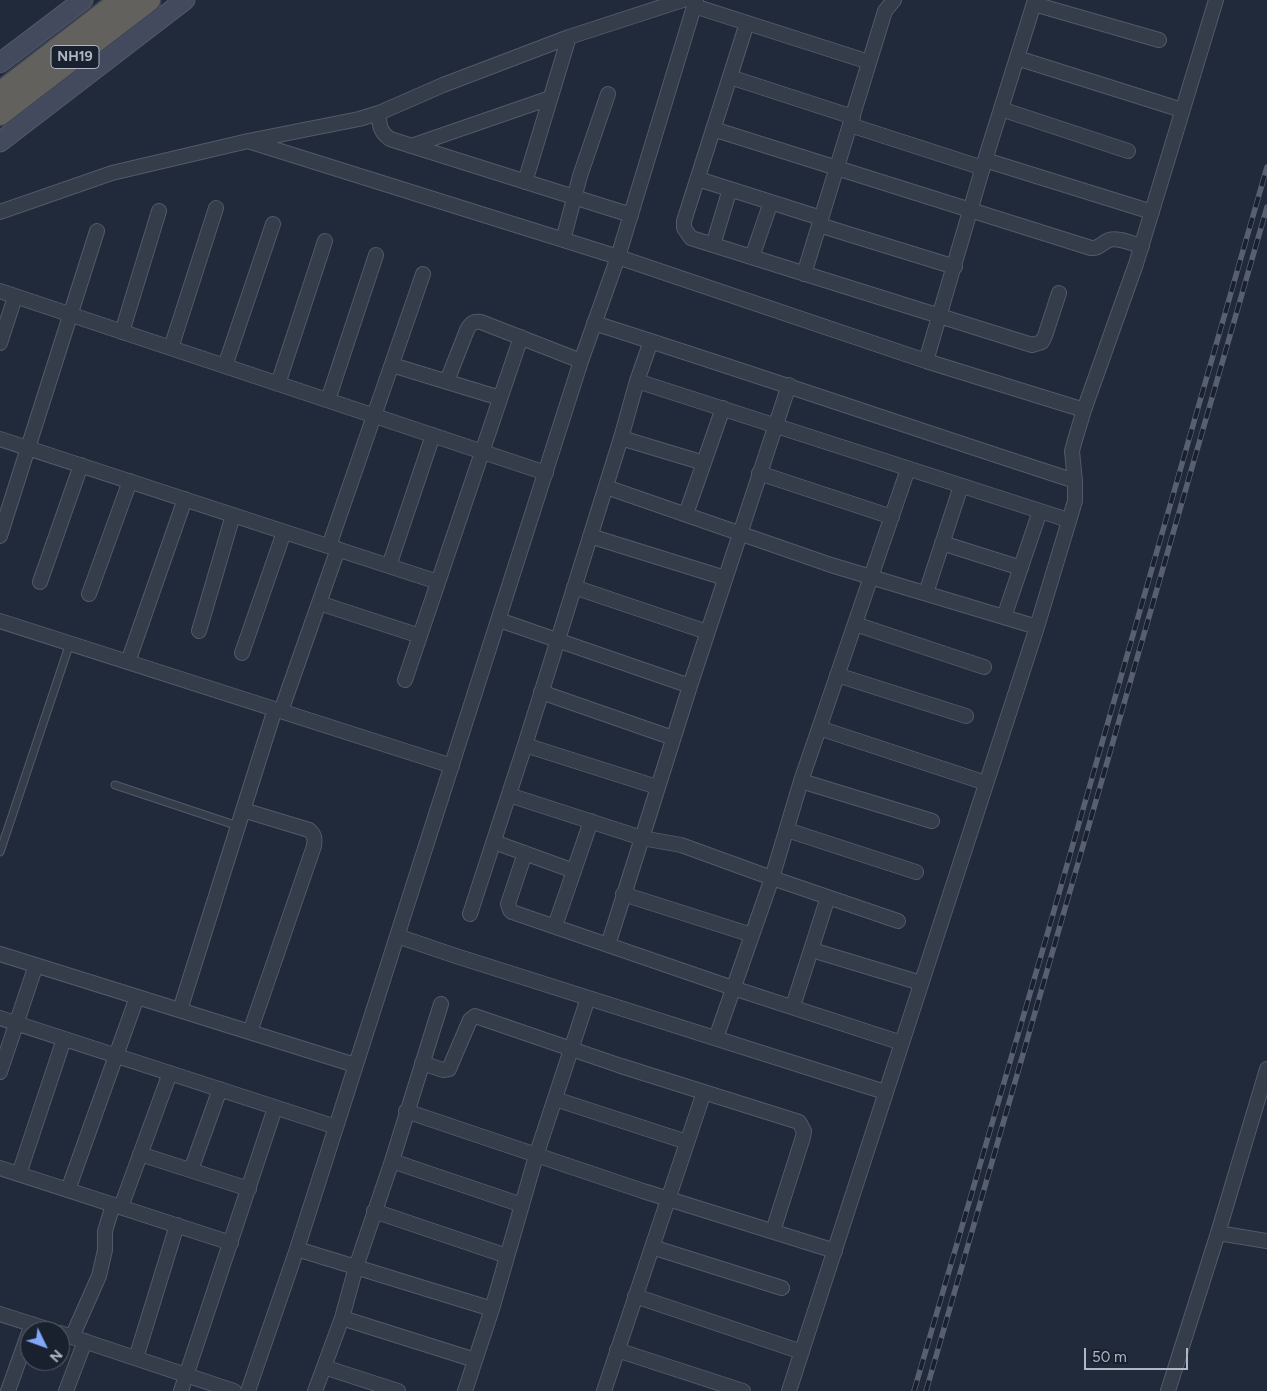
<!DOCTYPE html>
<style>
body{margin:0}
#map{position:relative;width:1267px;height:1391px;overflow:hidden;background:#212a3a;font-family:Figtree,sans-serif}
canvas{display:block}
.north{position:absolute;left:20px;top:1321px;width:50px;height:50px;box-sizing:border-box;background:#1a212e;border:1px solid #565d6b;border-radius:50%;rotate:132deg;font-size:14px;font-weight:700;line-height:20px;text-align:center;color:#b0b6c6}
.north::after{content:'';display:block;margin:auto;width:18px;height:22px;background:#82a7f8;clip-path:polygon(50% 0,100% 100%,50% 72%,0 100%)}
.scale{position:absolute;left:1084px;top:1348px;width:104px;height:22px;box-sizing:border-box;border:2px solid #b0b6c6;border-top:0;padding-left:6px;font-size:15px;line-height:18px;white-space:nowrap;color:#b0b6c6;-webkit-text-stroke:4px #1a212e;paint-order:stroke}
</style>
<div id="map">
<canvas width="1267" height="1391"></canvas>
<div class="north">N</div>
<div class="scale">50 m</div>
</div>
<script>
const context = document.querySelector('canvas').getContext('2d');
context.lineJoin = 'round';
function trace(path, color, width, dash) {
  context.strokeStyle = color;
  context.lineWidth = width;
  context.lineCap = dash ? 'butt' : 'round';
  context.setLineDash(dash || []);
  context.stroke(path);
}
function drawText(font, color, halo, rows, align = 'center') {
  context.font = font + ' Figtree,sans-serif';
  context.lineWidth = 5;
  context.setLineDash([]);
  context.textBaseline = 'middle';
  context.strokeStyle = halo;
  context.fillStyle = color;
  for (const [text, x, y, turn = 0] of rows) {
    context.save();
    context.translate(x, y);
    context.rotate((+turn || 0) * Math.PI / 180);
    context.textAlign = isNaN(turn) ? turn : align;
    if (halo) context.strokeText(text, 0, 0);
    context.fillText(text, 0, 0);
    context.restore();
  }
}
const service = new Path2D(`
 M115 785 238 826
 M0 852 70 643`);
const minor = new Path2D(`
 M1034 4 1159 40
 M694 6 869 62
 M747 23 684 221V228L691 238 1032 345 1042 342 1045 336 1059 293
 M1017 58 1182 110
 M730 77 853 117
 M1001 109 1128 151
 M379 113C379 125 380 132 390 139L631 215
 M850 125 983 168
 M713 129 1091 248C1100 249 1101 243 1109 240 1118 237 1133 244 1142 246
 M248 141 618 257 926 361 1084 410
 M411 146 550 98
 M985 160 1152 212
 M698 179 821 218
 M525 182 569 37
 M0 212 112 173 248 141 359 119 379 113 443 85 569 37 683 0
 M819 225 955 267
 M563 240 580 176 608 94
 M713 245 730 189
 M752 257 771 202
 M804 274 885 11 894 0
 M0 291 546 473
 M594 323C755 374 915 429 1075 481
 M122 332 159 211
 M0 343 15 297
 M171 348 216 208
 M926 361 985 160 1035 0
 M392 365 500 398
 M225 366 273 224
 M447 381 467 330C471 323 473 321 481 322L581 361
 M637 381 651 341
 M278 384 325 241
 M328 400 376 255
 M621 438 704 463
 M0 439 438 582
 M759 473 892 517
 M606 487 831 565 1037 627
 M686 514 723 408
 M0 536 97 231
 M590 536 725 578
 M942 543 1021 568
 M329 546 423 274
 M389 566 433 435
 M40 582 81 465
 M574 587 707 632
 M926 593 961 486
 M89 594 130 481
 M319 603 420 636
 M1004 617 1040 511
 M499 620 690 686
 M0 621 452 766
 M855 624 984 667
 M199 631 233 515
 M242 653 284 532
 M128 662 185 499
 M837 675 966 716
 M405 680 521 337
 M541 692 673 738
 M281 711 338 549
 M819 728 986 783
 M525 745 657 787
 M801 781 932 821
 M509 795 642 838 608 945
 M243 810 309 830C315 835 315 839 314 846L250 1032
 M787 830 916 872
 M494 842 574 871
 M525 853 508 904 510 910 512 912 733 988 902 1043
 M623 894 752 935
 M470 914 525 745 621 438 637 381 1068 520
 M898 921 772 878 801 781 908 469
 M555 926 591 821
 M397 936 456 956 885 1092
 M812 950 921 983
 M0 954 355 1065
 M793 1006 828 897
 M180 1010 275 709
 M0 1018 336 1127
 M716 1038 772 878 681 845 642 838 690 686 789 385
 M422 1063 443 1070 449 1069 470 1020 475 1016 621 1066 799 1122 804 1131 803 1137 773 1231
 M0 1072 36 965
 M555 1099 687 1142
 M406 1111 643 1191 835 1251
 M140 1154 249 1189
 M392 1161 522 1205
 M0 1168 231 1243
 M191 1170 220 1089
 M19 1174 64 1039
 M68 1190 137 997
 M121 1207 170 1073
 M374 1211 507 1256
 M1218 1233 1267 1241
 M652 1247 782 1288
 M297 1249 492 1309 465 1391
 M635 1296 802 1352
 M492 1309 536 1156 588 998
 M0 1314 53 1331
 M342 1318 475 1360
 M60 1333 234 1391
 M72 1337 99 1276 105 1250V1231L113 1205
 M617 1350 743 1391
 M136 1358 177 1225
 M8 1391 32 1324
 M66 1391 85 1341
 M181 1391 275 1108
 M248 1391 297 1249 581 361 618 257 696 0
 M315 1391 324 1367
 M398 1391 324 1367 342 1318 356 1267 392 1161 441 1004
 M604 1391 704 1092
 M789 1391 1037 627 1075 501V481L1072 451 1075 440 1084 410 1136 264 1216 0
 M1168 1391 1218 1233 1267 1069`);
const secondary = new Path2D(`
 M0 63 83 0
 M0 142 185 0`);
const trunk = new Path2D(`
 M0 93 121 0
 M0 114 149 0`);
trace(service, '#535968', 9);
trace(minor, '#535968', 16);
trace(secondary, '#535968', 21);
trace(trunk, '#404655', 25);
trace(service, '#353c4a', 7);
trace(minor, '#353c4a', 14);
trace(secondary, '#434a5d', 19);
trace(trunk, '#62615e', 22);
const rail = new Path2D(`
 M914 1391 1045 942 1267 167
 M926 1391 1267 207`);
trace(rail, '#575f71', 5.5);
trace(rail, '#1a212e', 4, [11]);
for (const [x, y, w] of [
 [75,57,48]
]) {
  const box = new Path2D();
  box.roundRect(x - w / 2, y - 11.5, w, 23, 4);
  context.fillStyle = '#1a212e';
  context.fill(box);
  trace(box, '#b0b6c6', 1);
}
drawText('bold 14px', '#b0b6c6', null, [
 ["NH19",75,57]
]);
</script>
